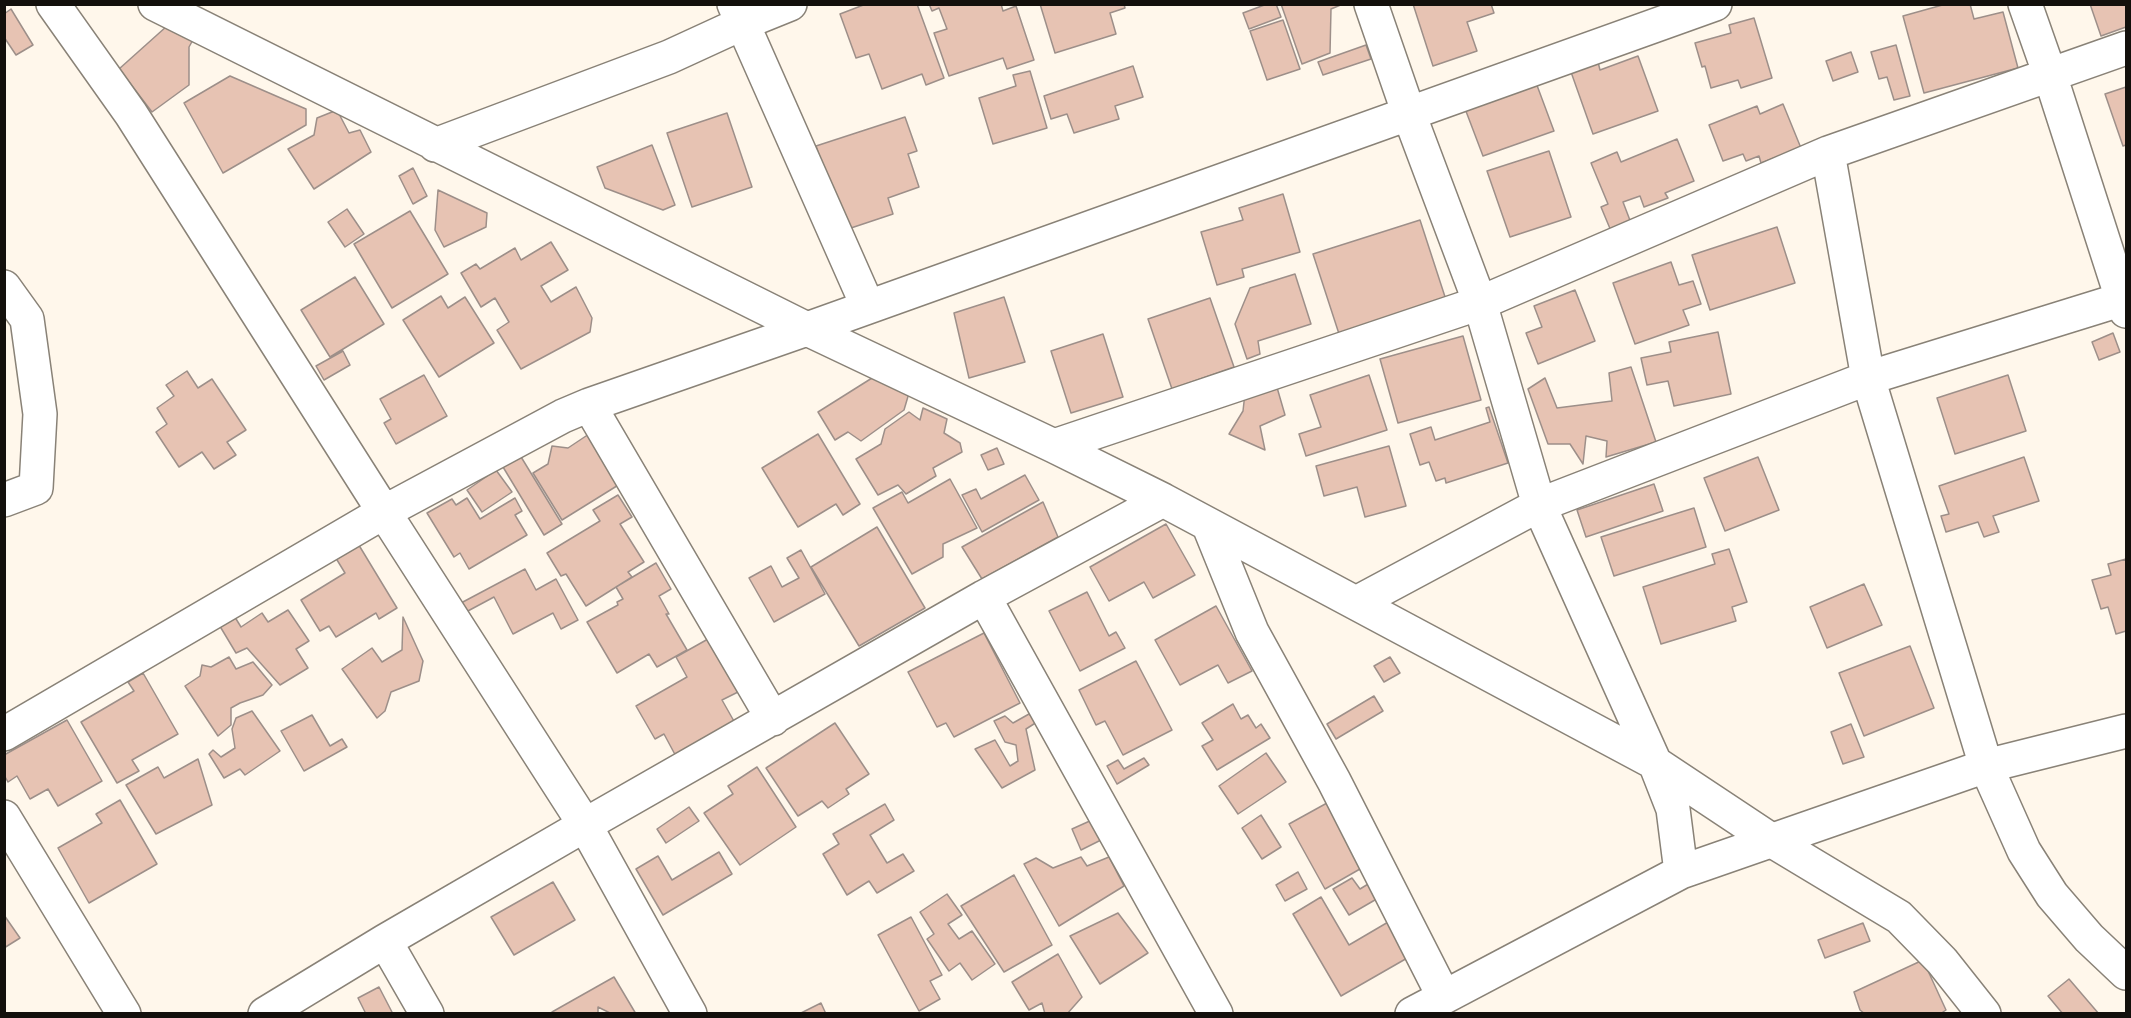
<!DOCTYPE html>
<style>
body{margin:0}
#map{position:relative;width:2131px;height:1018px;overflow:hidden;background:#fff7eb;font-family:Cabin,sans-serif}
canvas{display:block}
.frame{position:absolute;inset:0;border:6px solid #13100c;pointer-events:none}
</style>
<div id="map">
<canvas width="2131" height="1018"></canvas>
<div class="frame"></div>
</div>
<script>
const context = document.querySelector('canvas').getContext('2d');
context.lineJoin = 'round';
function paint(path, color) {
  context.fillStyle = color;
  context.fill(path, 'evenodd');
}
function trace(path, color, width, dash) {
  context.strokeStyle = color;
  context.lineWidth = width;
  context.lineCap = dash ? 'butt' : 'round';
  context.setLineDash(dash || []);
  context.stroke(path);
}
const building = new Path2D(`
 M866 4H917L944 78 926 85 922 74 882 89 869 54 856 58 840 14Z
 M929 4H1001L1003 11 1016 6 1034 60 1007 69 1003 58 949 76 934 33 947 29 939 8 932 11Z
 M1040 4H1124L1125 8 1110 13 1116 34 1055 53Z
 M1267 4H1276L1281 17 1249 29 1243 13Z
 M1281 4H1343L1331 9 1330 53 1302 64Z
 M1413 4H1491L1494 13 1467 22 1477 51 1433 66Z
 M1946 4H1970L1974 19 2003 12 2018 68 1924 93 1903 16Z
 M2090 4H2126V27L2101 36Z
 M11 9 33 45 16 55 4 37V14Z
 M1754 18 1772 78 1741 88 1738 80 1711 88 1705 66 1702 67 1695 43 1731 33 1729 25Z
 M1283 20 1300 69 1267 80 1250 31Z
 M167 26 194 38 189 47V85L152 112 119 69Z
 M1366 45 1371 59 1323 75 1318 62Z
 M1896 45 1910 96 1894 100 1887 77 1879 79 1871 52Z
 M1851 52 1858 72 1833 81 1826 61Z
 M1638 56 1658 111 1593 134 1571 72 1598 62 1600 70Z
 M1133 66 1143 97 1115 106 1119 119 1074 133 1067 114 1051 119 1044 96Z
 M1030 71 1047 128 993 144 979 98 1016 86 1013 75Z
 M230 76 306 109V125L223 173 184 103Z
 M1535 80 1554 131 1483 156 1464 106Z
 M2126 87V145L2123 146 2105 94Z
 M1783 104 1803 153H1787L1761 163 1759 156 1746 161 1743 154 1723 161 1709 125 1757 106 1760 114Z
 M337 110 349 133 360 130 371 152 314 189 288 149 314 135 317 118Z
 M727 113 752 187 692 207 667 133Z
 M905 117 917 151 908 154 919 187 888 198 893 214 845 230 816 146Z
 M1677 139 1694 181 1665 193 1668 198 1644 207 1640 196 1623 202 1631 223 1611 231 1601 207 1608 204 1591 163 1617 152 1621 162Z
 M652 145 675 205 663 210 605 188 597 167Z
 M1549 151 1571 217 1510 237 1487 171Z
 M413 168 427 196 413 204 399 176Z
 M438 190 487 213 486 227 444 247 435 230Z
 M1283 194 1300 252 1242 269 1244 277 1217 285 1201 232 1243 220 1239 208Z
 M347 209 364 234 345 247 328 222Z
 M410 211 448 274 392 308 354 244Z
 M1420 220 1448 306 1341 340 1313 254Z
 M1777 227 1795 283 1710 310 1692 255Z
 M551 242 568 270 541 286 551 302 576 287 592 318 590 332 521 369 497 330 509 322 495 298 481 307 461 273 476 264 480 269 515 248 521 260Z
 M1671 262 1679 285 1693 281 1701 304 1683 310 1689 325 1635 344 1613 283Z
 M1295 274 1311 324 1258 341 1260 354 1247 359 1235 324 1250 288Z
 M355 277 384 324 330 357 301 310Z
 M1575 290 1595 341 1538 364 1526 333 1542 327 1534 306Z
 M441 296 448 308 465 297 494 343 439 377 403 320Z
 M1004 297 1025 362 969 378 954 313Z
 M1210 298 1234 367 1172 389 1148 319Z
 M1718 332 1731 394 1674 406 1668 381 1647 385 1641 358 1671 352 1669 342Z
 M2113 333 2120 352 2099 360 2092 342Z
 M1103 334 1123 397 1071 413 1051 351Z
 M1463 336 1481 400 1398 423 1380 359Z
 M343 351 350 365 324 380 316 366Z
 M1631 367 1656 442 1606 457 1607 441 1586 436 1583 464 1570 444H1548L1528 389 1545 378 1557 408 1612 401 1609 373Z
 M187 371 198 388 212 379 246 430 227 442 236 455 214 469 202 452 179 467 156 432 167 424 157 408 174 396 166 385Z
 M880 373 909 393 904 410 861 441 848 432 835 440 818 412Z
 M424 375 447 416 396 444 384 423 391 419 380 399Z
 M1369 375 1387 430 1306 456 1299 434 1321 427 1310 395Z
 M2008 375 2026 431 1955 454 1937 398Z
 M1276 384 1285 415 1260 426 1265 450 1229 434 1243 411 1245 393Z
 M1489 407 1508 463 1446 483 1445 478 1436 481 1429 462 1420 465 1410 434 1431 427 1435 440 1490 422 1486 408Z
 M923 408 947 419 944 433 960 443 962 452 933 468 936 476 906 494 898 485 878 495 856 459 881 444 885 429 909 412 920 420Z
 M589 434 620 484 562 520 533 473 548 464 552 446 568 448Z
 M818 434 860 504 843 515 836 504 798 527 762 468Z
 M1389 446 1406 506 1365 517 1357 487 1324 496 1316 466Z
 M515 447 562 524 544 535 497 457Z
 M997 448 1004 464 988 470 981 455Z
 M1758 457 1779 510 1725 531 1704 478Z
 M2024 457 2039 501 1993 516 1999 532 1984 537 1978 522 1946 532 1941 516 1949 514 1939 486Z
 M496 470 512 492 482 512 467 490Z
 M1025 475 1039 500 982 532 962 495 976 489 981 499Z
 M950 479 977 528 943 544V557L912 574 873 508 902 492 908 503Z
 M1654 484 1663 511 1586 537 1577 510Z
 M618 495 632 517 620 524 644 562 628 572 632 577 586 606 566 574 561 576 547 553 600 521 593 510Z
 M467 498 480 519 515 498 522 511 515 515 527 535 469 569 460 553 454 557 427 513 452 499 456 505Z
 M1043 502 1058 537 982 579 962 547Z
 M1694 508 1706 547 1614 576 1601 537Z
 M1166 524 1195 575 1153 598 1144 582 1109 601 1090 567Z
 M877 527 925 608 859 646 811 567Z
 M357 542 397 608 379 619 376 613 336 637 329 626 320 631 301 600 345 573 334 555Z
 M1729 549 1747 602 1732 607 1736 621 1661 644 1643 587 1715 564 1712 554Z
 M801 550 825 594 774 622 749 578 771 566 782 587 799 578 787 558Z
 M2126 559V631L2116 634 2108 607 2101 609 2092 580 2111 575 2108 564Z
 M656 563 671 589 659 596 669 614H666L687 650 657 667 649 654 617 673 587 622 618 605 617 602 623 599 616 587Z
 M525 569 536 590 556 579 578 620 561 629 553 613 513 634 494 597 466 612 461 603Z
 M1864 584 1882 625 1827 648 1810 607Z
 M1087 592 1109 636 1116 632 1125 648 1080 671 1049 611Z
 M1216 606 1252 671 1228 683 1218 665 1180 685 1155 640Z
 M288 610 309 641 296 649 308 668 280 685 247 648 236 653 218 623 233 614 241 627 262 613 268 622Z
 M403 617 423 661 419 681 391 692 385 711 377 718 342 669 372 648 382 662 402 650Z
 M984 633 1020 703 954 737 946 723 937 727 908 672Z
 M708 639 738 692 722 700 739 730 679 762 664 734 655 739 636 706 687 677 676 657Z
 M1910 646 1934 708 1864 736 1839 673Z
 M229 657 236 669 253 662 272 685 263 695 240 703 231 708V725L218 736 185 686 200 676 202 665 211 667Z
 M1390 657 1400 673 1384 682 1374 666Z
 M1136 661 1172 730 1123 755 1105 721 1096 725 1079 690Z
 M143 673 178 734 132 760 139 771 117 783 81 722 134 691 128 682Z
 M1374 696 1383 711 1336 739 1327 724Z
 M1233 704 1241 719 1248 715 1256 728 1261 724 1270 738 1217 770 1202 746 1213 740 1202 723Z
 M252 711 280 751 245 775 240 769 224 778 209 754 213 750 221 757 235 748 232 729 236 718Z
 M1029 714 1037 722 1026 729 1035 770 1002 788 975 749 995 740 1010 766 1018 761 1016 745 1005 742 994 721 1005 716 1013 723Z
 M312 715 330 746 342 739 347 747 304 771 281 731Z
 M67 720 102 781 58 806 48 789 30 799 17 776 8 782 4 775V755Z
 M835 723 869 774 846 789 849 794 828 808 822 801 798 816 766 768Z
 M1851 724 1864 757 1843 764 1831 732Z
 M1266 753 1286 782 1238 814 1219 786Z
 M1144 758 1149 765 1117 784 1107 766 1118 760 1124 769Z
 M198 759 212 805 156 834 126 785 158 767 164 778Z
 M757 767 796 827 740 865 704 813 733 794 728 786Z
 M120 800 157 864 89 903 58 848 102 823 96 814Z
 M1327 803 1374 861 1325 889 1289 824Z
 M885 804 894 820 870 835 887 863 903 854 914 871 877 893 869 881 847 895 823 854 839 844 833 834Z
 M689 807 699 821 666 843 657 829Z
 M1261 815 1281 847 1262 859 1242 828Z
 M1092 820 1101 840 1081 850 1072 829Z
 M719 852 732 874 663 915 636 869 658 856 672 880Z
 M1081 857 1087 866 1109 857 1124 886 1059 926 1024 864 1036 858 1053 868Z
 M1298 872 1307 889 1285 901 1276 885Z
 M1014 875 1052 945 1004 972 961 906Z
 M1352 878 1360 889 1378 878 1387 893 1349 915 1333 889Z
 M553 882 575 920 514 955 491 917Z
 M947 894 962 915 948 924 959 939 972 931 995 964 972 980 960 963 949 971 927 939 934 934 920 912Z
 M1321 897 1349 945 1395 918 1416 953 1341 996 1293 914Z
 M1118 913 1148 953 1100 984 1070 936Z
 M4 915 20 938 4 948Z
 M911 917 942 975 930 981 940 999 919 1011 878 935Z
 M1863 923 1870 941 1825 958 1818 940Z
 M1058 954 1082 997 1067 1014H1045L1042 1003 1029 1010 1012 982Z
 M1923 960 1946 1010 1940 1014H1865L1860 1010 1854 992Z
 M614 977 636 1014H612L598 1007V1014H553L552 1012Z
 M2069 979 2099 1014H2063L2048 996Z
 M379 987 393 1014H366L358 998Z
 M821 1003 826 1014H799Z`);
paint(building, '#e7c3b3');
trace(building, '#9d8f89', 1.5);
const minor = new Path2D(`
 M155 4 807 329 1054 446 1163 500 1655 763 1771 840 1899 917 1942 961 1984 1014
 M734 4 868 307
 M1371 4 1409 114 1480 303 1539 505 1655 763 1673 809 1681 872
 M2025 4 2050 75 2126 311
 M435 145 669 57 743 23 790 4
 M1828 153 1868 378 1986 766 2024 851 2052 895 2089 938 2126 973
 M4 287 27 319 40 414 36 488 4 500
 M589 405 773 719
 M1054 446 1480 303 1828 153 2126 48
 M1209 526 1252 632 1334 781 1444 997
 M984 597 1216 1014
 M1358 602 1539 505 1868 378 2123 299
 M4 734 384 512 131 114 53 4
 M4 817 124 1014
 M385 941 427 1014
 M265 1014 385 941 585 825 984 597 1163 500
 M690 1014 585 825 384 512 563 416 589 405 807 329 1715 4
 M1412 1014 1681 872 1986 766 2126 731`);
trace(minor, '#898277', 36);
trace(minor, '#fff', 33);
</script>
